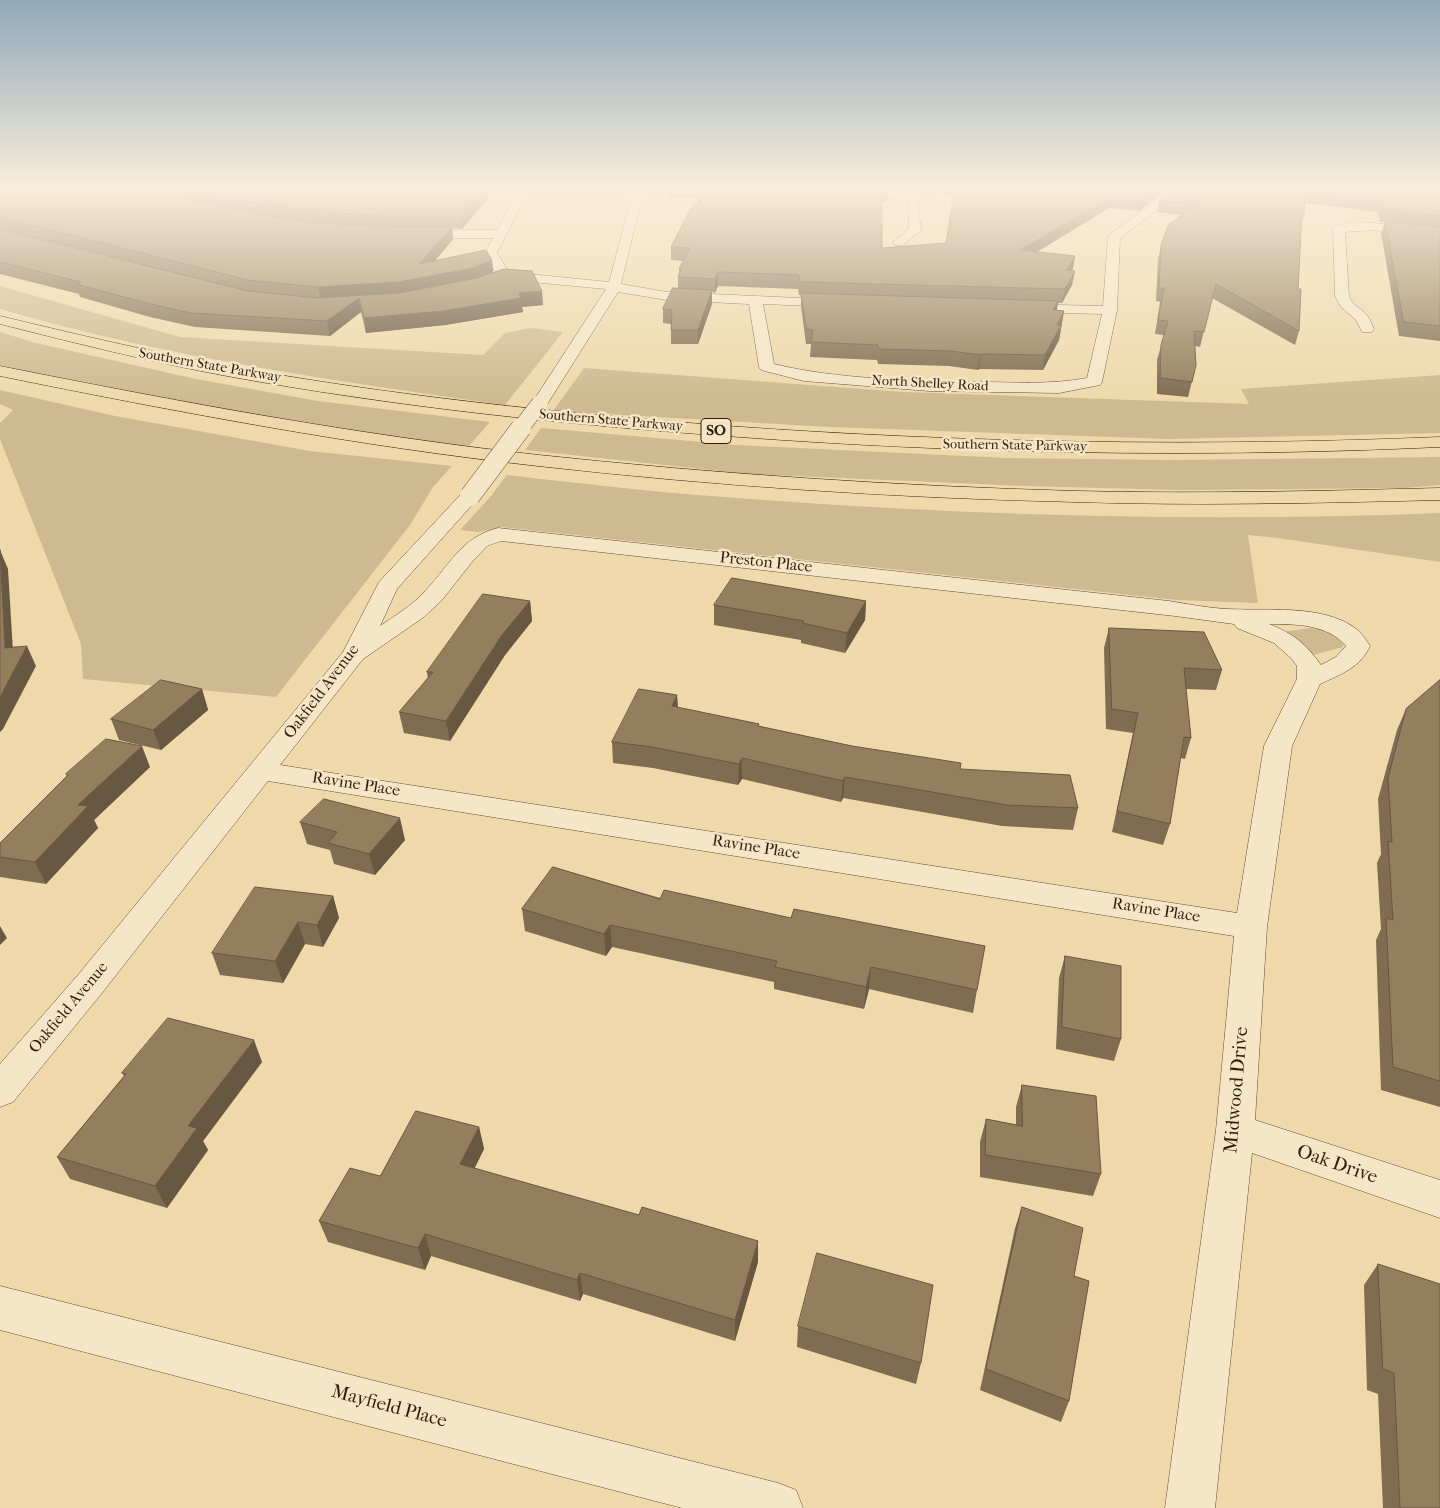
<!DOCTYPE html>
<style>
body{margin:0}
canvas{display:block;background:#efd9ab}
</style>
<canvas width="1440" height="1508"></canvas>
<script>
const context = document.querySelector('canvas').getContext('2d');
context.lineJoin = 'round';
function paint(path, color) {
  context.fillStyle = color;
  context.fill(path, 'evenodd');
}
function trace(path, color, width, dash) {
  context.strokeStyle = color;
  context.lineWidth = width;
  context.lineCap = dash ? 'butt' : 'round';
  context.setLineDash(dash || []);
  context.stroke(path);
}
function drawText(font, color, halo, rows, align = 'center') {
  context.font = font + ' "IM FELL French Canon",serif';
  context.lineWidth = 5;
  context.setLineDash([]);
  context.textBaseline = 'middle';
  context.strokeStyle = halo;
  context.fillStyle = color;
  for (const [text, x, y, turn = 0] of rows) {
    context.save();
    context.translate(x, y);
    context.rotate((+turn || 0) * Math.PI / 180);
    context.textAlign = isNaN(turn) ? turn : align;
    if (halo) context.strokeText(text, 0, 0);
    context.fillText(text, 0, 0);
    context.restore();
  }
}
paint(new Path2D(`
 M0 286 180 337 483 355 505 333 531 328 563 332 505 405C335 381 165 357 0 309Z
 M0 332 36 343 196 379 318 401 490 422 469 446C311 430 154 401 0 365Z
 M584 368 903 392 1249 404 1241 389 1440 375V433L1168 439 830 427 553 411Z
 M0 390 115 416 310 451 452 466 433 487 410 525 276 697 83 679 81 644 0 439V423L13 410 0 404Z
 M541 428 736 445 1007 458 1173 460 1440 457V485L1404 488 1182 490 1023 486 749 474 525 450Z
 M507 475C570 482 634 490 698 495 945 515 1193 523 1440 513V562L1278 538 1248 535 1258 603 1177 600 501 527 479 532 460 530 491 496Z
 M1310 628 1323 629 1342 638 1344 644 1343 647 1313 655 1284 632Z`), '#cfb990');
const minor = new Path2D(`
 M402 188H530L497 253 509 272 609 282 634 188H644L621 284 667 292 843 300 845 303 838 307 763 304 774 364C836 379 912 381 976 382 1013 382 1050 385 1087 378L1102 314 1019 312 1014 311 1012 308 1014 305 1019 304 1103 306 1108 237 1110 234 1173 188H1186L1120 238 1117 310 1102 382 1100 385 1059 393 929 391 804 381 761 370 759 367 749 304 667 300 618 292 548 403 546 407H534L532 403 606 289 499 279 485 253 493 238H416L410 234 416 230H497L516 194C495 194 416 199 402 188Z
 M837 188H873L917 197 921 230 903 245H895L893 242 909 229 908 201 842 191Z
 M1373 223 1440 230V238L1373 230 1345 232 1349 296C1352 304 1357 306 1363 311 1369 316 1371 322 1374 329L1372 332H1362L1356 320 1341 307 1335 296 1333 230C1342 221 1360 222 1373 223Z
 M470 490 477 492 480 496 397 589 380 626C396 615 413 605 426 590 450 565 461 537 498 528L1169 601C1188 604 1207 608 1227 609 1266 611 1322 604 1355 628 1361 632 1366 640 1370 646 1360 668 1341 674 1320 684L1292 746 1267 927 1255 1120 1440 1180V1218L1252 1153 1215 1508H1165L1216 1130 1234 936 268 781 102 993 13 1102 0 1107V1064L78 975 343 652 379 582 463 492ZM501 541 1175 616 1234 624 1237 628 1274 643 1291 658 1297 666V679L1264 746 1237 913 280 765 363 659 424 617 442 600 472 562 487 546ZM1269 624C1295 624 1328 624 1346 646L1336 657 1321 665C1305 643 1294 634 1269 624Z
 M0 1286 778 1483 796 1490 803 1508H682L0 1330Z`);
const highway = new Path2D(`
 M0 316C75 334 151 352 228 366 393 396 559 413 727 426 964 443 1202 447 1440 437V447C1202 458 964 454 726 436 559 424 392 406 227 376 151 362 75 343 0 324Z
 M0 366C179 402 357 435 539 455 717 474 896 486 1076 491 1197 494 1319 491 1440 488V500C1319 503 1197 506 1076 502 896 498 717 486 538 466 357 446 178 412 0 376Z`);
trace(minor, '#614a32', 1);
trace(highway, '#321b0a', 1);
paint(minor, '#f5e6c8');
paint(highway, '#efd9ab');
const minorBridgeFar1 = new Path2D(`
 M520 429 540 403`);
const minorBridge = new Path2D(`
 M470 496 521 428`);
trace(minorBridgeFar1, '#614a32', 17, []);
trace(minorBridge, '#614a32', 21, []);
trace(minorBridgeFar1, '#f5e6c8', 16);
trace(minorBridge, '#f5e6c8', 20);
paint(new Path2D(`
 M0 188H488L489 197 462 229 452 228 453 239 435 261 492 260 493 272 543 305 522 307 523 312 445 325 366 333 361 312 330 336 195 327 150 317 80 297 79 294 0 274V229L107 256 0 229Z
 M669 188H917L906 193 889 189 888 200 882 202V248L946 243 953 197 922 188H1169L1139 211 1109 208 1037 252 1075 256 1073 268 1072 271H1075L1072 285 1062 303H1058L1057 310 1064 311 1059 340 1043 370 979 369 978 370 949 366 878 364 877 360 810 357 811 344H806L801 307V295H799L798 289 718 286 715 293 712 292V304L698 344H671V324L663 323V309L678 288V277L679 274V269L683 261 671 260V247L698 204V198L669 197Z
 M1176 188H1440V341L1399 336 1381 233 1385 222H1380L1378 212 1305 203 1304 214 1301 224 1298 289 1299 331 1295 345 1212 298 1200 347 1195 346 1196 365 1188 397 1157 394V360L1164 335 1155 334 1160 302 1156 301 1158 259 1161 246 1182 215 1157 212 1159 201Z
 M530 601 532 621 505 655 450 741 404 733 399 712 428 679 427 672Z
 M866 601 865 620 845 653 801 643V640L714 625V605Z
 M1109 628 1222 670 1216 690 1186 689 1191 738 1185 759 1180 758 1170 824 1163 845 1112 832 1133 733 1106 729 1104 648Z
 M1440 680V1107L1381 1090 1376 940 1381 929 1377 863 1381 854 1378 799 1397 730 1406 709Z
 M202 689 208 710 161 750 119 740 111 719Z
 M677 695 678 708 759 724V726L960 769 1078 808 1073 830 1002 826 843 798 841 802 742 779 738 785 653 768 613 763 612 742Z
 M150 767 94 820 98 828 46 884 0 877V843L67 777 66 774Z
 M300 822 405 840 375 875 334 864 330 850 307 844Z
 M553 867 977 990 973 1013 869 989 864 1009 774 989V982L612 947 606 956 525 931 522 909Z
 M333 896 339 918 323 947 305 944 283 983 220 975 212 953Z
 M1065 956 1121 1039 1114 1061 1056 1049 1059 978Z
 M262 1062 203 1141 208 1150 167 1208 70 1179 57 1157 124 1076 122 1073Z
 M1022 1085 1101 1174 1093 1196 980 1177V1142L986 1119 1016 1125V1107Z
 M479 1127 484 1149 474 1168 758 1262 735 1341 583 1294 580 1301 431 1256 425 1270 328 1242 319 1221 380 1176Z
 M1022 1207 1069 1401 1061 1422 980 1390 1015 1228Z
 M1378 1264 1440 1508H1383L1378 1394 1367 1390 1364 1285Z
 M798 1326 921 1363 916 1384 797 1347Z`), '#7f6c51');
paint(new Path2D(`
 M485 188H488L489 197 462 229 461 217Z
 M906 188H917L906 193Z
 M1156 188H1169L1139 211 1141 199Z
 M889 189 888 200 881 203 882 191Z
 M1111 197 1109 208 1018 263 1020 250Z
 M452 227 453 239 421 277 419 264Z
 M1075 256 1073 268 1064 284 1067 270Z
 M492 260 493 273 474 281 401 295 321 300 318 287Z
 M1075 271 1072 285 1062 303 1065 289Z
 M718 272V286L715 293V279Z
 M712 290V304L698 344V330Z
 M542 291 543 305 522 307 523 312 445 325 366 333 364 318 519 293Z
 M359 298 361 312 330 336 327 321Z
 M1058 301 1056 315 1053 310Z
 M1064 311 1059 340 1043 370 1045 355 1057 325Z
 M981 354 979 369 978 370 980 355Z
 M0 550 8 569 14 668 5 648Z
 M530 601 532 621 505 655 450 741 446 721 502 635Z
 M866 601 865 620 845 653 847 633Z
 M27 646 36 666 3 729 0 732V697Z
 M202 689 208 710 161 750 153 730Z
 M677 695 678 715 672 706Z
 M142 746 150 767 94 820 98 828 46 884 35 862 78 805Z
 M742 758V779L738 785 739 764Z
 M845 777 843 798 841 802 843 781Z
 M400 818 405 840 375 875 369 854Z
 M333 896 339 918 323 947 317 925Z
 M298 922 305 944 283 983 275 961Z
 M610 925 612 947 606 956 604 934Z
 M0 926 7 938 0 945Z
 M871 967 869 989 864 1009 866 987Z
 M254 1040 262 1062 203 1141 208 1150 167 1208 155 1186 188 1126Z
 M479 1127 484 1149 466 1186 460 1164Z
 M425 1234 431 1256 425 1270 418 1248Z
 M758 1241V1262L735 1341V1320Z
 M580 1273 583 1294 580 1301 577 1280Z`), '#685842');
const building = new Path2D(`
 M0 188H146L218 206 298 221 369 226 452 227 419 264 486 250 492 260 473 268 399 282 318 287 248 280 0 217Z
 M184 188H485L461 217 383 216 299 210 228 198Z
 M698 188 889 189 882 191V248L946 243 955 188H1156L1141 199 1111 197 1020 250 1075 256 1067 270 1075 271 1065 289 800 282 799 275 718 272 715 279 678 277 681 269H679L690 248 671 247 693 204H700Z
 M1176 188H1385L1440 195V216L1384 210 1382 200 1305 191 1304 214 1302 213 1298 289H1301L1299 331 1216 284 1204 332 1194 331 1196 365 1192 382 1160 378 1161 345 1168 321 1158 320 1164 288H1159L1161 246 1168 225 1197 204 1159 201Z
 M1385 221 1440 227V326L1404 322Z
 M0 229 248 291 318 298 399 293 477 278 504 269 532 271 542 291 519 293 521 298 443 311 364 318 359 298 327 321 191 313 146 303 76 284 81 282 0 262Z
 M673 288 712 290 698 330H671L672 310 663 309Z
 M801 293 1058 301 1053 310 1064 311 1057 325H1061L1045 355 981 354 980 355 951 351 879 349 878 345 811 342 813 330 807 329Z
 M0 550 5 648 27 646 0 697Z
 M732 578 866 601 847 633 802 623 804 621 714 605Z
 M483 594 530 601 502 635 446 721 399 712 433 672H427Z
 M1109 628 1204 632 1222 670 1184 668 1191 738 1184 737 1170 824 1117 811 1138 713 1112 709Z
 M161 680 202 689 153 730 111 719Z
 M1440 680V1081L1393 1067 1386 918 1393 920 1388 841 1392 842 1388 778 1406 709Z
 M639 689 677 695 672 706 759 724 758 726 852 746 961 763 960 769 1070 775 1078 808 1007 805 845 777 843 781 742 758 739 764 652 747 612 742Z
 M106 739 142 746 78 805 88 806 35 862 0 857V843L68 775 66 774Z
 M324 799 400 818 369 854 328 843 337 832 300 822Z
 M553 867 660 899 664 890 791 918 794 909 985 946 977 990 871 967 866 987 775 967 777 961 610 925 604 934 522 909Z
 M255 887 333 896 317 925 298 922 275 961 212 953Z
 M1065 956 1121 966V1039L1062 1027Z
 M168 1018 254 1040 188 1126 197 1128 155 1186 57 1157 126 1074 122 1073Z
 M1022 1085 1096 1096 1101 1174 985 1155 986 1119 1022 1126Z
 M416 1111 479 1127 460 1164 639 1215 642 1207 758 1241 735 1320 580 1273 577 1280 425 1234 418 1248 319 1221 350 1168 380 1176Z
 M1022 1207 1083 1228 1074 1276 1089 1281 1069 1401 986 1369Z
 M817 1253 933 1285 921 1363 798 1326Z
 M1378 1264 1440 1284V1508H1400L1394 1373 1383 1369Z`);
paint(building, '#947e5e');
trace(building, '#685842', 1);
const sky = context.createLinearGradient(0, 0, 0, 400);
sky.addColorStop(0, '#91a9ba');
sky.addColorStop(0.47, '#f8eed9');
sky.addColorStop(1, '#f8eed900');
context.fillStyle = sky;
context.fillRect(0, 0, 1440, 400);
drawText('14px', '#321b0a', '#f5e6c8', [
 ["Southern State Parkway",210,366,10],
 ["North Shelley Road",930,384,3],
 ["Southern State Parkway",611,421,5],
 ["Southern State Parkway",1015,446,1]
]);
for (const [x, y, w] of [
 [716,431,30]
]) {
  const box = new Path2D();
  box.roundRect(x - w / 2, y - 12.5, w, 25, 4);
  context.fillStyle = '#f5e6c8';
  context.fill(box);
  trace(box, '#321b0a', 1);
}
drawText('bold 15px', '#321b0a', null, [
 ["SO",716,431]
]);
drawText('16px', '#321b0a', '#f5e6c8', [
 ["Preston Place",766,563,6],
 ["Oakfield Avenue",322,692,-53],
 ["Ravine Place",356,785,9],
 ["Ravine Place",756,848,9],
 ["Ravine Place",1156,911,9],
 ["Oakfield Avenue",69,1008,-50]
]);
drawText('19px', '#321b0a', '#f5e6c8', [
 ["Midwood Drive",1237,1090,-85],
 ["Oak Drive",1337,1165,19],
 ["Mayfield Place",389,1407,15]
]);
</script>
